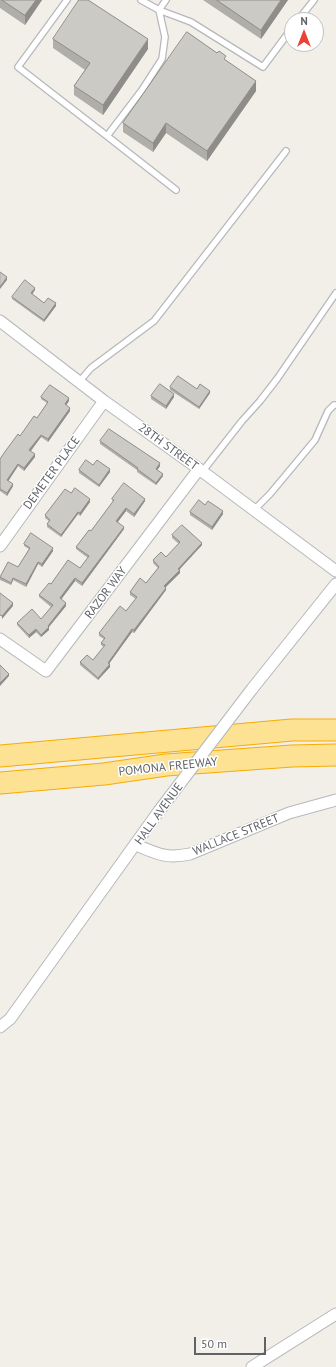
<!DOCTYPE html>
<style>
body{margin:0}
#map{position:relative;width:336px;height:1367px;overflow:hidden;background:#f1efe8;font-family:"PT Sans",sans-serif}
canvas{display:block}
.north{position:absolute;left:284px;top:12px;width:40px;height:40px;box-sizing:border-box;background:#fff;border:1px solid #bfc1c3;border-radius:50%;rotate:0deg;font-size:11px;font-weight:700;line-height:16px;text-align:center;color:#5f6368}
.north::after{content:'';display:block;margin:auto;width:14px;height:18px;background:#ea4335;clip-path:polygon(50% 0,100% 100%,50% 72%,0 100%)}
.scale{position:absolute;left:194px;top:1337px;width:72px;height:18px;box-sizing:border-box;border:2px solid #5f6368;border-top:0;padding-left:5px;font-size:12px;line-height:14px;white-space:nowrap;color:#5f6368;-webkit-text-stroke:3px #fff;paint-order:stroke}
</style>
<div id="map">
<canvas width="336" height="1367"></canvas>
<div class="north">N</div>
<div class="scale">50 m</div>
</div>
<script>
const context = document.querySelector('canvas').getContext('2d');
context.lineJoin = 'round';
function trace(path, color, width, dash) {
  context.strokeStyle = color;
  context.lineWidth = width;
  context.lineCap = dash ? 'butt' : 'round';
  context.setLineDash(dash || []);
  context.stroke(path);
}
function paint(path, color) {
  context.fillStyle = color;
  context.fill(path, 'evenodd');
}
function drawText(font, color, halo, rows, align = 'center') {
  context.font = font + ' "PT Sans",sans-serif';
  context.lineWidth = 3;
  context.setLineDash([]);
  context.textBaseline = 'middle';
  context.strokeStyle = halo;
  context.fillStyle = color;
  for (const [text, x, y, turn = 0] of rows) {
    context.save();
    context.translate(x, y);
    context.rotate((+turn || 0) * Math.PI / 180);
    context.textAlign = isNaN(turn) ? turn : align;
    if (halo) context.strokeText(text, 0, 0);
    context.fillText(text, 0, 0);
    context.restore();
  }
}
const lane = new Path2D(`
 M67 0 18 67 107 136
 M141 0 159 10 191 22 263 67 292 28
 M166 0 159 10 165 37 162 59 142 90 107 136 176 190
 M298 20 314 0
 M79 382 91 368 154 321 286 151
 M202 472 242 421 260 401 277 379 336 293
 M254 510 270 494 315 440 328 411 334 405H336`);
const street = new Path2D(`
 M0 321 104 401 199 469 336 571
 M0 546 104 401
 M0 639 46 671 199 469
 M252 689 336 584
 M136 845C158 854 166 859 190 854L289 813 336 800
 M0 1027 10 1019 159 811
 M252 1367 336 1314`);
const highway = new Path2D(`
 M0 756 292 730H336
 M0 783 104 774 166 765 292 756 336 755`);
trace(lane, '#b5b8bc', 8);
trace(street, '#b5b8bc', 13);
trace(highway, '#f9ab00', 23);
trace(lane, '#fff', 5.5);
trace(street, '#fff', 11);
trace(highway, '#fde293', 21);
const streetBridge = new Path2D(`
 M159 811 252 689`);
trace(streetBridge, '#b5b8bc', 13, []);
trace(streetBridge, '#fff', 11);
paint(new Path2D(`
 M0 0H42L25 25 0 8Z
 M203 0H288L261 39Z
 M53 39 148 49 103 115 74 95V86L85 70 53 48Z
 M226 60 256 91 207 161 166 133 153 152 123 132V123Z
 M35 290 32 294 44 303 56 306 44 322 12 299V297Z
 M170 387 210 393 199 409 170 390Z
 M151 396 174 397 166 409 151 399Z
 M41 397 69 401 66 405 70 411 48 442 41 437 31 451 35 457 24 471 18 466 8 481 13 486 7 496 0 491V459L20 436 37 418 47 403 41 399Z
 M100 441 160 466 157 470 163 476 156 485 137 472V470L100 444Z
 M93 465 110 472 99 487 79 473V470Z
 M71 493 90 502 80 516 78 514 61 537 47 527V524L49 521 45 518V515Z
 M112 499 145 501 134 517 126 511 118 522 124 529 82 586 75 581 61 599 66 606 49 627V630L41 637 36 632 29 638 17 625V623L41 619 51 607 39 597V595L51 584 80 568 88 558 76 549V547L91 531 113 502Z
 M205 505 223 514 212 530 190 515V512Z
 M172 535 202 545 179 570 180 573 165 587 166 590 134 633 132 632 109 664 110 667 98 680 80 665V662L93 660 104 647 101 645V643L104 639 99 636V633L126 611 136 599 130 595V592L146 583 158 568 153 563V560L166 557 179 544 172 538Z
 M24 544 53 551 42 567 38 564 26 587 13 580 11 585 0 580V577L18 567 29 549 24 546Z`), '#afaea9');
paint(new Path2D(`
 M36 0H42L25 25V15Z
 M281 0H288L261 39V30Z
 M148 39V49L103 115V105Z
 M256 81V91L207 161V151Z
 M166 123V133L153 152V143Z
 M7 277V280L0 289V287Z
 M35 288V290L31 296V293Z
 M56 303V306L44 322V320Z
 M210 391V393L199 409V407Z
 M174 394V397L166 409V406Z
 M69 398V401L65 407V404Z
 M70 408V411L48 442V439Z
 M41 435V437L29 453V450Z
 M35 454V457L24 471V468Z
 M160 463V466L156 472V469Z
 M18 464V466L7 483V480Z
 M110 469V472L99 487V485Z
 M163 474V476L156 485V483Z
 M13 484V486L7 496V493Z
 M90 499V502L80 516V513Z
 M145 499V501L134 517V514Z
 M126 508V511L116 524V521Z
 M223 511V514L212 530V527Z
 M78 512V514L61 537V535Z
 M124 527V529L82 586V583Z
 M202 543V545L178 571V569Z
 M53 548V551L42 567V564Z
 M38 562V564L26 587V584Z
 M180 570V573L164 589V586Z
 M13 578V580L11 585V583Z
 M75 578V581L60 601V598Z
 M166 588V590L134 633V630Z
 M13 603V606L2 619V616Z
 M66 603V606L48 628 49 627V630L41 637V635Z
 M36 629V632L29 638V635Z
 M132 629V632L108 665V663Z
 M110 664V667L98 680V678Z
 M9 674V676L0 686V683Z`), '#8f8d8a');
const building = new Path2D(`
 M2 0H36L25 15Z
 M79 0H88L148 39 103 105 74 86 90 63 53 39Z
 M217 0H281L261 30Z
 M187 32 217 53 219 51 226 56 224 59 256 81 207 151 166 123 153 143 123 123Z
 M0 272 7 277 0 287Z
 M25 280 35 288 31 293 44 303 48 298 56 303 44 320 12 297Z
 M178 376 197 389 200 384 210 391 199 407 170 387Z
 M160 384 174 394 166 406 151 396Z
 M50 385 69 398 65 404 70 408 48 439 41 435 29 450 35 454 24 468 18 464 7 480 13 484 7 493 0 489V459L4 453 18 434 20 436 34 416 37 418 48 402 41 397Z
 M109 429 160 463 156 469 163 474 156 483 137 469 138 468 100 441Z
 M86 460 93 465 97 460 110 469 99 485 79 470Z
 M124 483 145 499 134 514 126 508 116 521 124 527 82 583 75 578 60 598 66 603 48 626 49 627 41 635 36 629 29 635 17 623 32 609 41 619 53 605 39 595 49 583 51 584 68 560 80 568 89 556 76 547 89 530 91 531 114 500 112 499Z
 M75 488 90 499 80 513 78 512 61 535 47 524 50 520 45 515 65 489 71 493Z
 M199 500 205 505 208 501 223 511 212 527 190 512Z
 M182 525 202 543 178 569 180 570 164 586 166 588 134 630 132 629 108 663 110 664 98 678 80 662 87 655 93 660 105 645 101 643 105 638 99 633 120 606 126 611 137 597 130 592 140 578 146 583 159 567 153 560 161 552 166 557 180 542 172 535Z
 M31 533 53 548 42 564 38 562 26 584 13 578 11 583 0 577 8 562 18 567 30 548 24 544Z
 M0 593 13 603 2 616 0 615Z
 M0 665 9 674 0 683Z`);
paint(building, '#cccac5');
trace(building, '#8f8d8a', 1);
drawText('12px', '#5f6368', '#fff', [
 ["28TH STREET",168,447,36],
 ["DEMETER PLACE",52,473,-54],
 ["RAZOR WAY",106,593,-53],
 ["POMONA FREEWAY",168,767,-6],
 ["HALL AVENUE",159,814,-54],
 ["WALLACE STREET",236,835,-22]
]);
</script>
